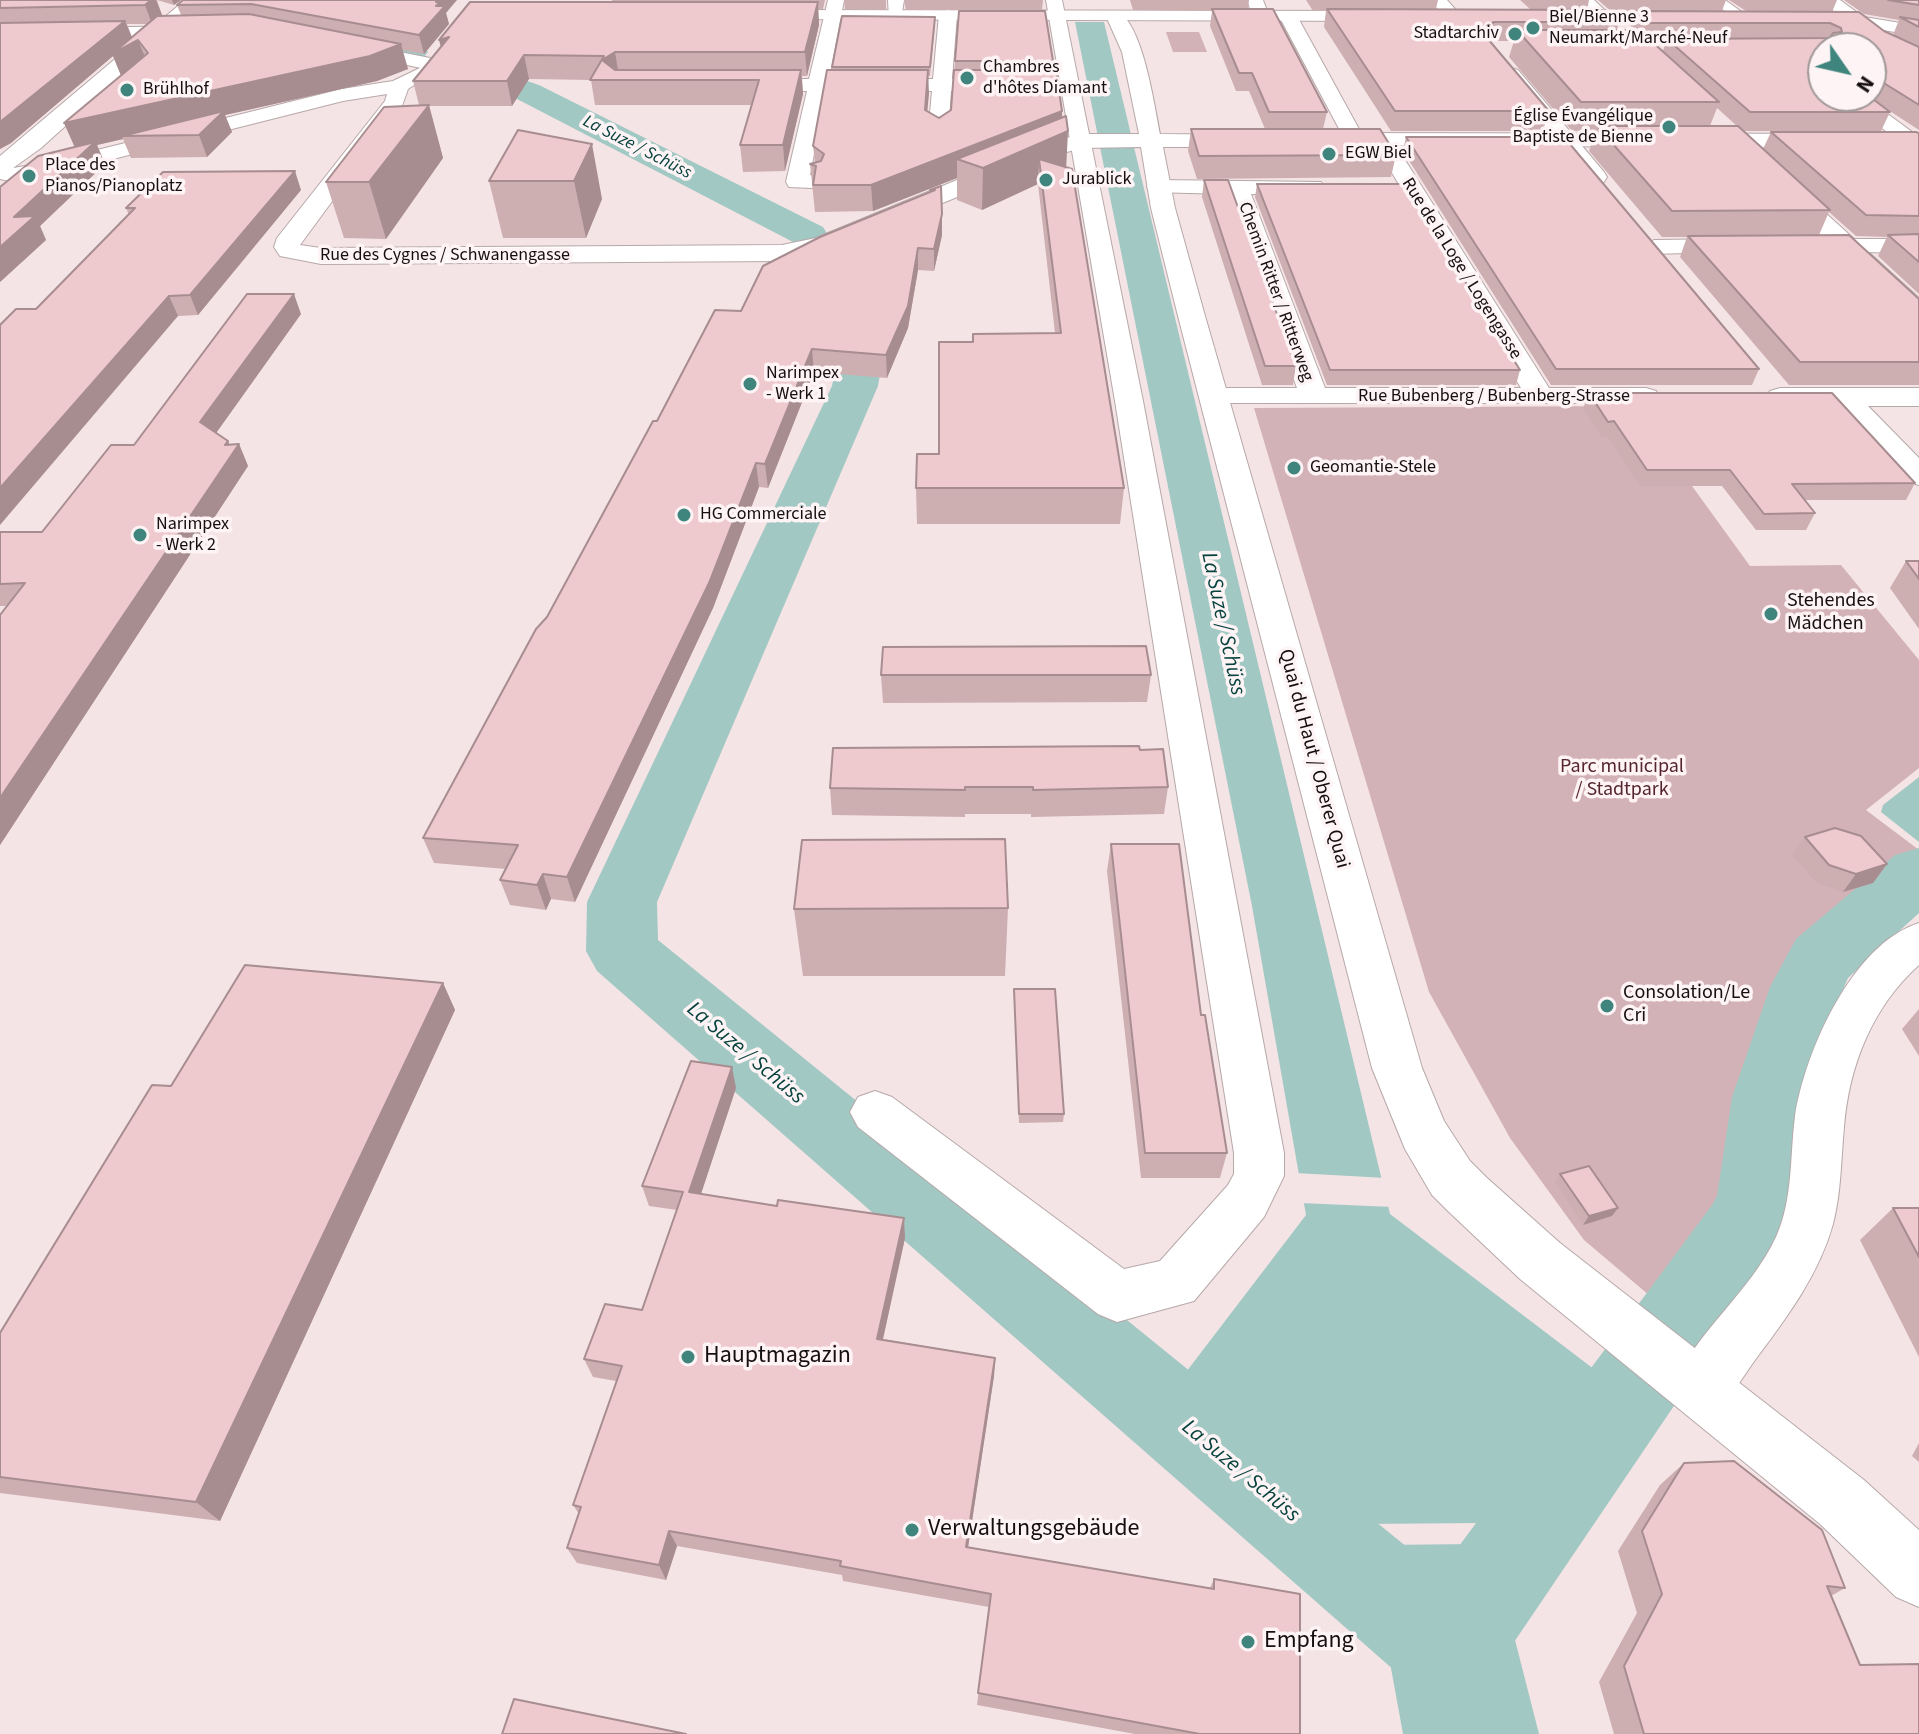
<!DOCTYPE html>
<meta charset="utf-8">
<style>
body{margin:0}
#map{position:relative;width:1919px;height:1734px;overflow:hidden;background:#f5e4e6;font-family:"Source Sans 3",sans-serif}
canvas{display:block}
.north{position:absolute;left:1807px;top:32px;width:80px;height:80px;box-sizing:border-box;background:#fef3f5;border:2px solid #a09899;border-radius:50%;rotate:124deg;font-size:22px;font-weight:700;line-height:32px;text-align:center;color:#140f10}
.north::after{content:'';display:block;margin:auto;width:28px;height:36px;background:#3f857e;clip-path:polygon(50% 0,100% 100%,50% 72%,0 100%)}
</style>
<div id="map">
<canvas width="1919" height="1734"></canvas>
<div class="north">N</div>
</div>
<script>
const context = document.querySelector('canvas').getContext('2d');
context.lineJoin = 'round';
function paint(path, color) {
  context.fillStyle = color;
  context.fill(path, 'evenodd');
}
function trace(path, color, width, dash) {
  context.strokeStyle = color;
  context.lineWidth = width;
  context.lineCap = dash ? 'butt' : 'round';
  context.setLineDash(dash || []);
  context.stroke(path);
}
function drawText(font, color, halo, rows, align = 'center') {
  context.font = font + ' "Source Sans 3",sans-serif';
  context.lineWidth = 7;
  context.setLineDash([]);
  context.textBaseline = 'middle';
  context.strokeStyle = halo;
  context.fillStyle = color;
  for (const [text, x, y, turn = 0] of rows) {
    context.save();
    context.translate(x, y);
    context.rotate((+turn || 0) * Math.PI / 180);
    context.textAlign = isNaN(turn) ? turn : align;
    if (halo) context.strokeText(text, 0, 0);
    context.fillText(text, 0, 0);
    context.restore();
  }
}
paint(new Path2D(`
 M1166 32H1199L1207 52H1173Z
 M1634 406 1750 566 1841 565 1919 660V768L1866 810 1919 850V864L1807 951 1736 1169 1663 1307 1584 1240 1510 1138 1429 992 1254 408Z`), '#d2b2b6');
paint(new Path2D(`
 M1075 22H1104L1390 1214 1603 1376 1488 1534 1539 1734H1403L1376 1586 1360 1534 1180 1380 1306 1215 1252 906Z
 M1919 777V842L1881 812 1883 805Z`), '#a2c8c3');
paint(new Path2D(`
 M1295 1173 1386 1178 1393 1207 1300 1203Z
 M1482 1523 1494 1533 1499 1561 1479 1544 1374 1545 1364 1559 1355 1534 1362 1524Z`), '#f5e4e6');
paint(new Path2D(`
 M312 22 423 46 428 52 423 58 413 61 302 37 298 31 302 25Z
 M462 59 539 85 823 227 828 235 823 243 809 246 795 243 517 99 451 74 447 68 451 62Z
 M856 273 870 276C893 310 885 349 878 386L657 902 658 940 1439 1573 1712 1205 1717 1196 1732 1097 1770 987 1796 939 1895 855 1919 848V913L1848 978 1844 987 1810 1097 1800 1202 1772 1261 1485 1685 1448 1700 1411 1685 597 971 586 951 587 902 832 386 843 323 836 285 842 276Z`), '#a2c8c3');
const pedestrian = new Path2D(`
 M1710 0H1725L1753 20 1741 23Z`);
const minor = new Path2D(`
 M828 0H844L829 79H933L939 15 948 10 957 15 952 79H1008L1018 85 1008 91H951L948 135 938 141 928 135 932 91H826L810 175 820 176 823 181 812 188 789 187 786 182 807 91H747L737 85 747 79H809Z
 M888 0H904L901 19H889Z
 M1046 0H1062L1143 401 1284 1153V1176L1264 1217 1194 1301 1117 1322 1098 1314 858 1127 850 1112 858 1097 875 1091 892 1097 1124 1269 1160 1261 1228 1185 1234 1174V1153L1115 401Z
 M1247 0H1263L1269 16 1266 20H1254Z
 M1430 0H1447L1462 17 1459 21H1447Z
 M1576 0H1594L1613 18 1604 23Z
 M1288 11 1297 16 1365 140 1362 144H1348L1345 140 1279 16Z
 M1858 16 1919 26V36L1852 25 1849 21Z
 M196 26 205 31 202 35 0 39V29Z
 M349 42 430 58 439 64 430 70 343 51 340 47Z
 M1511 68 1518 70 1604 172 1607 177 1604 182H1588L1502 74Z
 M1840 96H1863L1919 137V153L1912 151Z
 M1383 135 1393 141 1549 388H1646L1656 391 1660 397 1656 403H1203L1199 397 1203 391 1213 388H1297L1228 194 1150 192 1147 187 1150 182 1158 180 1321 182 1324 187 1321 192 1313 194H1251L1325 388H1521L1373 141Z
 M1742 239 1754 246 1750 251 1654 254 1642 247 1654 240Z
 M1804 239H1919V253L1796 251 1792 246Z
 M1780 388H1919V406H1868L1919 458V485L1908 482 1836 406 1770 403 1766 397 1770 391Z
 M1919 923V965C1872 1007 1849 1066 1844 1127 1841 1160 1841 1193 1833 1224 1819 1274 1788 1316 1758 1356 1740 1380 1729 1405 1701 1416L1681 1408 1672 1388C1696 1331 1750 1293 1776 1237 1793 1200 1790 1156 1795 1116 1805 1052 1852 944 1919 923Z`);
const tertiary = new Path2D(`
 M185 0H205L41 148 13 168 49 162 342 89 393 81 422 67 432 73 408 89 402 106 300 245 321 248 782 245 816 238 1047 143 1082 134H1139L1122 52 1106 16 1115 11C1142 17 1155 109 1160 134L1259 135 1262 140 1251 147H1163L1175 208 1205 316 1422 1068 1444 1121 1470 1161 1487 1178 1560 1243 1864 1480 1919 1530V1607L1896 1597 1820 1524 1520 1279 1449 1212 1432 1195 1405 1149 1372 1068 1178 316 1151 208 1141 147 1082 148 1063 153 832 249 782 261 321 264 280 256 274 247 277 238 385 101 387 94 343 101 18 183 0 179V156Z
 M1327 133 1919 134V148L1319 145 1316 140Z
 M1780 177 1788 179 1919 298V321L1909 319 1772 189 1768 184 1772 179Z`);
const secondary = new Path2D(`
 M760 10 1387 11 1396 16 1387 21 754 19 751 15Z
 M1556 12 1691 15 1700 20 1691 25 1550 21V13Z`);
const primary = new Path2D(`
 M1820 0H1840L1892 38 1919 52V66L1878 46Z`);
trace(pedestrian, '#b7a8a9', 2);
trace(minor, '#b7a8a9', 2);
trace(tertiary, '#b7a8a9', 2);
trace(secondary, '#b7a8a9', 2);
trace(primary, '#b7a8a9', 2);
paint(pedestrian, '#fff');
paint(minor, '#fff');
paint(tertiary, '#fff');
paint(secondary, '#fff');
paint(primary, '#fff');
paint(new Path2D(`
 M0 0H181L174 5 157 0 162 15H181L177 5 183 0 446 13 449 24 424 54 402 50 408 69 377 81 225 115 232 132 207 157 131 158 123 139 97 145 105 164 40 226 46 240 0 282 75 147 64 123 121 75 113 56 11 143 0 149ZM127 24H148L132 37Z
 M612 0H825L823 9H818L819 25 807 76H802L803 94 785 171 743 172 740 145 752 105H595L591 80 529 79 512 106H429L443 158 386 239 344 238 326 182 419 105 413 81 612 2Z
 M844 0H886V10L845 9Z
 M904 0H1043L1042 10H906Z
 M1130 0H1249L1248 9 1327 112 1323 129 1396 155 1391 177 1197 179 1188 151 1191 129H1265L1249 91H1236L1210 26 1212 11 1133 10Z
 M1306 0H1438L1436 9H1530L1520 0H1589L1587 10 1619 22 1617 30H1632L1630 28 1635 12H1612L1598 0H1726L1722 11H1746L1729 0H1837L1832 12 1893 35 1899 20 1864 14 1844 0H1919V130L1879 104 1890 112 1881 131H1743L1763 149 1771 132 1919 133V294L1878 256 1887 237 1856 236 1829 212 1819 235 1919 299V385H1789L1680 257 1687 237H1662L1589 151 1596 131H1572L1509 57 1514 41H1490L1549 111 1543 131H1391L1324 27 1326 11H1313ZM1666 40 1663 51 1651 41ZM1871 48V96H1823ZM1717 108 1737 126H1710Z
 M935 25 930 76H928L927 111 939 118 951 110 955 61H1053L1052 70 1062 111 1066 167 1124 488 1120 524H917L916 488 939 454 973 342 1055 333 1038 184 982 210 957 200V178L873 211 815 212 810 164 815 163 813 146 832 67Z
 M518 130 602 199 586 238H503L489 181Z
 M1406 137 1759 369 1752 385H1551L1403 151Z
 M1204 180 1296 366 1293 385H1262L1202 197Z
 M1257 184 1520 370 1516 385H1327L1255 197Z
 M941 186 942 235 934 271 918 270 908 328 887 378 814 372 768 488 759 487 713 608 575 902 551 899 546 910 510 905 500 880 506 869 434 863 423 838 657 421 741 311 931 192 930 190Z
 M301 190 198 315 178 316 36 309 129 215 126 208Z
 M301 314 216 433 228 441 229 444H239L248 466 0 845V615L7 606H0V532H42L134 445Z
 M1589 393 1915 483 1906 500H1805L1815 513 1806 530H1756L1722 486H1640L1608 437H1602L1583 409Z
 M1906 561H1919V629L1890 588Z
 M881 675H1151L1147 702 883 703Z
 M1140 750 1168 787 1164 814 1031 817V814H965V817L832 815 830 788Z
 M1805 837 1887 864 1873 883 1843 892 1817 883 1792 855Z
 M1111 844 1201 1015 1227 1153 1220 1178H1141L1107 871Z
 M1008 908 1005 976H803L794 909Z
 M443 983 455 1010 220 1521 0 1493V1333L171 1086Z
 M1014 989 1064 1114 1063 1122 1019 1123Z
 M1919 1009V1056L1902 1029Z
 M736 1088 701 1194 905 1238 883 1339 995 1358 994 1376 968 1547 1210 1588 1214 1579 1300 1734H1135L977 1705 989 1607 843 1581 842 1575 677 1546 666 1580 577 1563 567 1548 579 1514 573 1505 616 1381 593 1377 584 1359 642 1310 677 1210 649 1206 642 1186Z
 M1560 1174 1612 1216 1583 1225 1555 1182Z
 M1893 1208H1919V1357L1860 1240Z
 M1919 1443V1462L1912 1456Z
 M1684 1463 1845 1588 1831 1596 1860 1665 1919 1734H1614L1599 1682 1637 1613 1618 1551 1660 1485Z`), '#cdaeb1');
paint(new Path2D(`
 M151 0H156L162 15 152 24 145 5Z
 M172 0H181L174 5Z
 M437 0H457L446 13 449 24 424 54 419 35Z
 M818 2 819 25 807 76 805 52Z
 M125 21 133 40H138L148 64 122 78 113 56 11 143 0 149V122Z
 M1494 22 1489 41 1479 46 1483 28Z
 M449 37 445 63 439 40Z
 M401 44 408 69 377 81 225 115 232 132 207 157 199 135 122 136 123 139 97 145 105 164 40 226 46 240 0 282V247L14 217 76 150 64 123Z
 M615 52 619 76 602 60Z
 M524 55 529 79 512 106 507 81Z
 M801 70 803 94 785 171 783 145Z
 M928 70 929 94 925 135V110Z
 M429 105 443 158 386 239 369 182Z
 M1062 111 1061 134 1068 131 1066 171 1039 159 1038 184 982 210 983 168 957 159V178L873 211 871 185Z
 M592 144 602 199 586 238 574 181Z
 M295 171 301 190 198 315 190 295Z
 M942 214V235L934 271V249Z
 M918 248V270L908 328 887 378 886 355Z
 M294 294 301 314 209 443 200 422Z
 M169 296 178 316 0 525V488Z
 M812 349 814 372 768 488 765 464Z
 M228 441 233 454 239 444 248 466 0 845V798Z
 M756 463 759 487 713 608 575 902 567 877Z
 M1887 864 1873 883 1843 892 1856 874Z
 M543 874 551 899 546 910 537 885Z
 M443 983 455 1010 220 1521 196 1502Z
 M732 1067 736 1088 695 1212 689 1192Z
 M1618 1208 1612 1216 1583 1225 1589 1216Z
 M904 1218 905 1238 879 1357 877 1339Z
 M995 1358 994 1376 966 1561V1547Z
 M669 1531 677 1546 666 1580 659 1565Z`), '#a78d90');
const building = new Path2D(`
 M0 0H151L145 5 0 8Z
 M183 0H437L436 2H440L436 6H445L419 35 251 4 177 5Z
 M1888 0H1919V5Z
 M470 2H818L805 52H615L602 60 615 70H801L783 145H740L759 80H590L604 56 524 55 507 81H413L449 37 439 40Z
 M1212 9H1273L1327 112H1269L1252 73H1239Z
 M1327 9 1605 10 1619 22H1494L1483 28 1482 32 1549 111H1395Z
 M959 11H1045L1053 61H955Z
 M1635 11 1859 12 1884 31 1919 47V105L1871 75V48H1823V96H1869L1890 112H1750L1667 39 1830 38 1833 33 1842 32 1841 28 1830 23H1649Z
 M249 14 401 44 370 56 64 123 148 53 138 40 112 54 157 16Z
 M842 16 935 17 930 67H832Z
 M1900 17 1919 20V27Z
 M125 21 0 122V23Z
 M1517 30H1639L1719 102H1581Z
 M827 70H928L925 110 939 118 951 110 954 70H1056L1062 111 871 185H813L816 166 810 164 821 161 824 154 813 146Z
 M429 105 369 182H326L384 107Z
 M224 111 199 135 122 136Z
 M1066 116 1068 131 983 168 957 159Z
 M1597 126H1738L1830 210 1672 211Z
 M1191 129H1380L1396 155 1199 156Z
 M518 130 592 144 574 181H489Z
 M1771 132H1916L1919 133V216L1866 215Z
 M1406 137H1564L1759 369H1556Z
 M95 142 14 217 35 216 0 247V187L38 156Z
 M1039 159 1072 169 1124 488H916L917 454H939V342H973V334L1061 333Z
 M295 171 190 295 169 296 0 488V325L16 309H36L135 208H126L163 172Z
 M1204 180H1228L1296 366H1265Z
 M1257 184H1405L1520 370H1330Z
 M941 186 942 214 934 249 918 248 908 306 886 355 812 349 765 464 756 463 709 583 567 877 543 874 537 885 500 880 518 845 423 838 536 629 547 617 653 421H657L715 310 741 311 763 266 820 237 935 190H930Z
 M1919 234V262L1888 235Z
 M1849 235 1919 299V362H1800L1688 236Z
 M247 294H294L200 422 228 441 225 445 239 444 0 798V615L25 583 0 584V532H42L111 445H134Z
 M1589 393H1832L1915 483 1792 484 1815 513 1764 514 1730 470H1647L1614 421 1608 422Z
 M1906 561H1919V579Z
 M1146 646 1151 675H881L883 647Z
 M1139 746 1140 750 1163 749 1168 787 1033 790V787H965V790L830 788 833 748Z
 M1835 828 1861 836 1887 864 1856 874 1829 865 1805 837Z
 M1005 839 1008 908 794 909 802 840Z
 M1111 844H1179L1201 1015H1205L1227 1153H1145Z
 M245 965 443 983 196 1502 0 1477V1333L152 1085 171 1086Z
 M1014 989H1055L1064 1114H1019Z
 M691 1061 732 1067 689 1192 777 1206 778 1200 904 1218 877 1339 995 1358 966 1547 1214 1589V1579L1300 1594V1734H1200L978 1693 991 1594 840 1566 841 1561 669 1531 659 1565 567 1548 581 1507 573 1505 622 1366 584 1359 605 1304 642 1310 683 1192 642 1186Z
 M1589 1166 1618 1208 1589 1216 1560 1174Z
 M1893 1208H1919V1257Z
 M1734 1461 1822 1530 1845 1588 1827 1586 1860 1665 1919 1664V1734H1644L1624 1666 1662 1594 1642 1531 1684 1463Z
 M514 1699 686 1734H502Z`);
paint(building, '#eecace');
trace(building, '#a78d90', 2);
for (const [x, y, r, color] of [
 [1533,28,8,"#3f857e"],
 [1515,34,8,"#3f857e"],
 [967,78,8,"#3f857e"],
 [127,90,8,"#3f857e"],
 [1669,127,8,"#3f857e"],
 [1329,154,8,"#3f857e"],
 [29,176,8,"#3f857e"],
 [1046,180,8,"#3f857e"],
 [750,384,8,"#3f857e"],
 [1294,468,8,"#3f857e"],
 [684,515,8,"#3f857e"],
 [140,535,8,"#3f857e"],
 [1771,614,8,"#3f857e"],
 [1607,1006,8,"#3f857e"],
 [688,1357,8,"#3f857e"],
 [912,1530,8,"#3f857e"],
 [1248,1642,8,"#3f857e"]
]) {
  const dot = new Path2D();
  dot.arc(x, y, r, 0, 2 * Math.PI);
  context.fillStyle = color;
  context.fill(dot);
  trace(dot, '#fef3f5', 3);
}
drawText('18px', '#140f10', '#fef3f5', [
 ["Biel/Bienne 3",1549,18],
 ["Neumarkt/Marché-Neuf",1549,39],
 ["Stadtarchiv",1499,34,"right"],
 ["Chambres",983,68],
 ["d'hôtes Diamant",983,89],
 ["Brühlhof",143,90],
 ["Église Évangélique",1653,117,"right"],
 ["Baptiste de Bienne",1653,138,"right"],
 ["EGW Biel",1345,154],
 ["Place des",45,166],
 ["Pianos/Pianoplatz",45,187],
 ["Jurablick",1062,180],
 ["Narimpex",766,374],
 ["- Werk 1",766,395],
 ["Geomantie-Stele",1310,468],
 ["HG Commerciale",700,515],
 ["Narimpex",156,525],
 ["- Werk 2",156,546]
], 'left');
drawText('italic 18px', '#07433e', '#fef3f5', [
 ["La Suze / Schüss",637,148,27]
]);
drawText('18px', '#140f10', '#fef3f5', [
 ["Rue des Cygnes / Schwanengasse",445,256],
 ["Rue de la Loge / Logengasse",1461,269,58],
 ["Chemin Ritter / Ritterweg",1275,292,70],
 ["Rue Bubenberg / Bubenberg-Strasse",1494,397]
]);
drawText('20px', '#140f10', '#fef3f5', [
 ["Stehendes",1787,602],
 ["Mädchen",1787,625],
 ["Consolation/Le",1623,994],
 ["Cri",1623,1017]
], 'left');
drawText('20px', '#140f10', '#fef3f5', [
 ["Quai du Haut / Oberer Quai",1313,759,75]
]);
drawText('20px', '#55262e', '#fef3f5', [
 ["Parc municipal",1622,768],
 ["/ Stadtpark",1622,791]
]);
drawText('italic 22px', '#07433e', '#fef3f5', [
 ["La Suze / Schüss",1222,624,78],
 ["La Suze / Schüss",745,1054,40],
 ["La Suze / Schüss",1240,1472,40]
]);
drawText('24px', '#140f10', '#fef3f5', [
 ["Hauptmagazin",704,1357],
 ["Verwaltungsgebäude",928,1530],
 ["Empfang",1264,1642]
], 'left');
</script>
